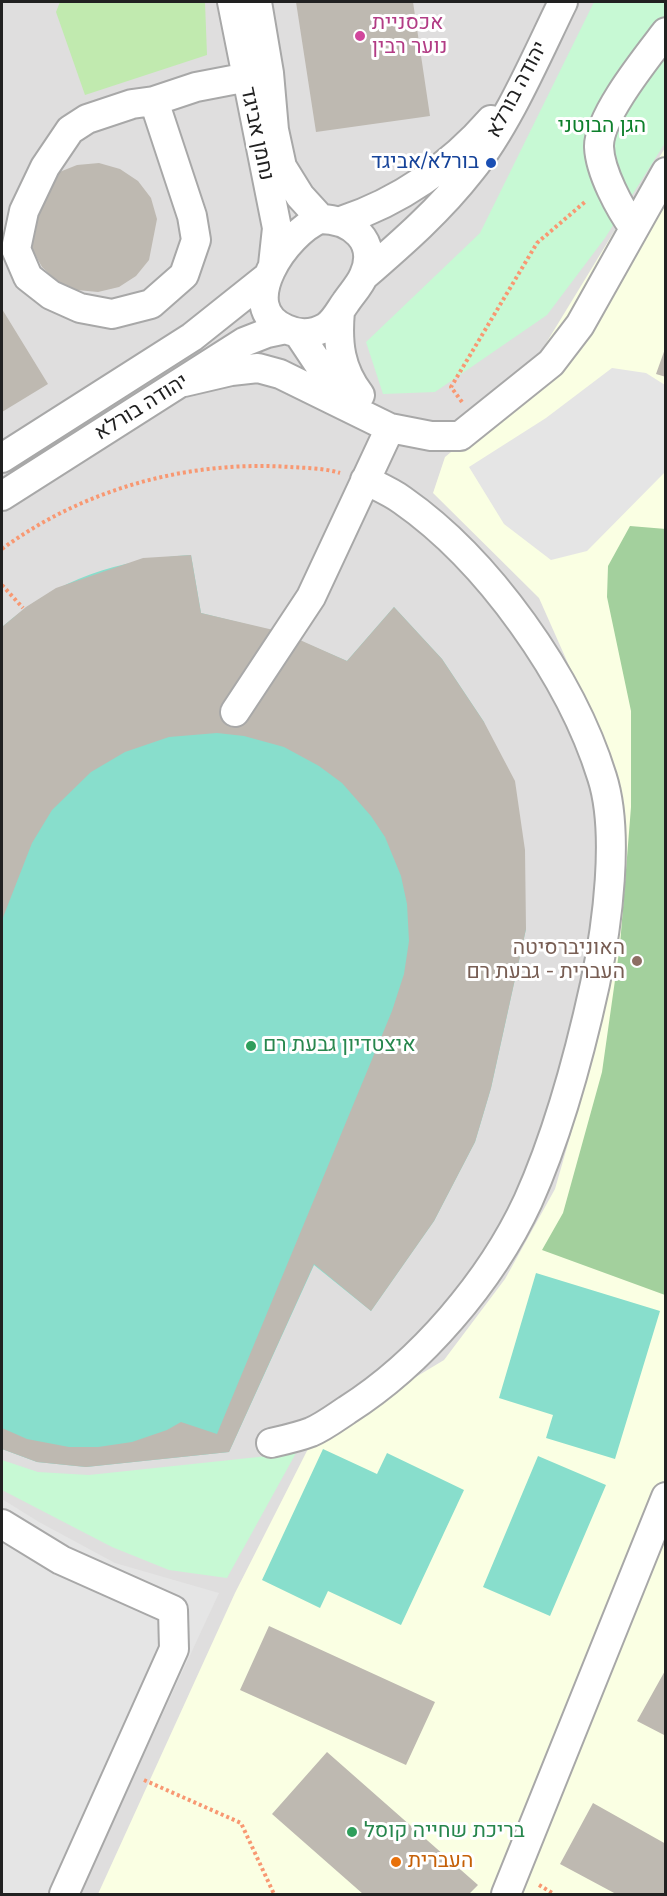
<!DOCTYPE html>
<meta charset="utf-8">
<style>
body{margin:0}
#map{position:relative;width:667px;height:1896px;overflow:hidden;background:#f1f0e8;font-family:"Nunito Sans",sans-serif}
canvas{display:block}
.frame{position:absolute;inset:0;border:3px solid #212121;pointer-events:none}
</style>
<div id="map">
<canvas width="667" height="1896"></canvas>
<div class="frame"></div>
</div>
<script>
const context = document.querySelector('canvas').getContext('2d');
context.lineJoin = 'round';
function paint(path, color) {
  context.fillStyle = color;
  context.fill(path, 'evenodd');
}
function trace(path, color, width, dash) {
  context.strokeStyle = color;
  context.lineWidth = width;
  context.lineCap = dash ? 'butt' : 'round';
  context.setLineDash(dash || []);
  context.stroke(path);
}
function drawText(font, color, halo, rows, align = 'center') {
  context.font = font + ' "Nunito Sans",Heebo,sans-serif';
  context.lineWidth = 6;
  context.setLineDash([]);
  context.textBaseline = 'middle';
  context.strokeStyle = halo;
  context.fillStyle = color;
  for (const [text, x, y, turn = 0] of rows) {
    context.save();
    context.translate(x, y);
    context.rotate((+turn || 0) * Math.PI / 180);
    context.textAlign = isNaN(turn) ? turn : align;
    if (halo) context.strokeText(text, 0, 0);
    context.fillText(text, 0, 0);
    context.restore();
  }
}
paint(new Path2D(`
 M2 2H665V1894H2Z`), '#dfdede');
paint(new Path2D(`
 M665 148V1894H98L235 1593 313 1439 444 1360 505 1279 555 1189 600 1032 619 890 590 713 539 598 433 493 445 457 509 404Z`), '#faffe3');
paint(new Path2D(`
 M60 2H205L207 55 85 95 56 12Z`), '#c1eaaf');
paint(new Path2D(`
 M630 526 666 529 665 1295 542 1250 563 1213 602 1072 620 945 631 807V711L607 597 608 566Z`), '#a3d09d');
paint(new Path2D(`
 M594 2H665V143L605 238 547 315 435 392 383 394 366 342 480 233Z
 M296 1453 227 1578 169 1570 112 1547 2 1490V1460L38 1472 89 1475Z`), '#c7f9d4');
paint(new Path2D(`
 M191 555 201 613 282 633 347 661 394 607 442 659 484 722 526 929 491 1088 475 1142 434 1221 371 1311 314 1265 229 1452 86 1467 37 1462 2 1449V627C59 578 117 560 191 555Z
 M536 1273 660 1311 615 1459 546 1438 553 1415 499 1398Z
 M323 1449 377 1474 387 1453 464 1490 401 1625 328 1591 320 1608 262 1580Z
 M538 1456 606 1485 550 1616 483 1587Z`), '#88decc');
paint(new Path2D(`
 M612 368 646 373 665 385V472L587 551 551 560 504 524 469 467 546 418Z
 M2 1499 39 1522 115 1563 219 1593 79 1894H2Z`), '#e5e5e5');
paint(new Path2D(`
 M296 2H413L430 116 316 132Z
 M99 163 120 169 138 181 151 198 157 219 149 260 136 276 119 287 98 292 77 290 58 282 42 267 32 249 28 228 57 173 77 165Z
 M2 309 48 384 2 412Z
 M666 346V377L656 374Z
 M191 555 201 613 282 632 347 661 394 607 442 659 484 722 515 781 525 850 526 929 491 1088 475 1142 434 1221 371 1311 314 1264 229 1452 86 1467 37 1462 2 1449V1428L27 1439 69 1447H98L132 1442 167 1430 181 1422 217 1434 392 1011 404 974 409 941 407 904 401 876 385 837 371 816 342 783 319 766 284 747 244 736 217 733 169 737 125 752 91 772 52 810 32 843 2 920V627L26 607 56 588 143 558Z
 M269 1626 435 1702 406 1765 240 1690Z
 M666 1669V1736L637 1721Z
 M327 1752 478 1885 469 1894H363L272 1814Z
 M593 1803 666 1844V1894H616L560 1864Z`), '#beb9b1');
const minor = new Path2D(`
 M232 2 277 228 273 265
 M257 2 269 73 274 130 282 167 300 196 321 219
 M154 101 192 216 196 240 184 275 151 304 112 314 80 308 51 295 28 277 16 249 24 211 45 167 70 130 87 119 132 104 154 101 196 87 269 73
 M320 219C351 219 379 241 364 275 360 285 352 293 346 302 340 310 335 321 326 327 314 334 299 335 286 329 233 307 287 232 320 219Z
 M341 221C399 202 451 166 491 120
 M634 228C620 209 600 172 599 147 598 117 647 57 666 32
 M364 276C402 243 440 210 471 170 508 124 537 55 563 2
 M340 311C337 343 340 369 360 395
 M298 333 318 363 352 402
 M184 382 231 371 258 368 280 374 390 428 431 436H460L551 363 580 325 666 172
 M2 458 192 337 266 278
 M2 496 244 342 267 333 286 329
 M235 712 311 597 390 428
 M271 1443C284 1440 298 1437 311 1432 323 1427 335 1418 347 1410 421 1363 491 1281 528 1201 559 1132 579 1057 595 984 607 927 620 833 602 777 571 677 488 560 402 500 391 492 377 486 365 480
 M2 1524 61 1560 173 1610 174 1649 64 1894
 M506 1894 666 1497`);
trace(minor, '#a8a8a8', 32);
trace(new Path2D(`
 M462 402 451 387 537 243 586 201
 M2 549C83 489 189 460 290 467 306 468 324 468 340 473
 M2 585 23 608
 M144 1780 241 1823 274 1894
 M539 1885 554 1894`), '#f89872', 4, [3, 3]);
trace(minor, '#fff', 28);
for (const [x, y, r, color] of [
 [360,36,6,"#d1479c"],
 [491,163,6,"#1a4fb4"],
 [637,961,6,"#8d6e63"],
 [251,1046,6,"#2e9e5b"],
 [352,1832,6,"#2e9e5b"],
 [396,1862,6,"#e8710a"]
]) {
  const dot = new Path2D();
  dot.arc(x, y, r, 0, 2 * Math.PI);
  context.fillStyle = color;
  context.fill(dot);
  trace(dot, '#fff', 2);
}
drawText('21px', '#b23c85', '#fff', [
 ["אכסניית",372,24],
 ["נוער רבין",372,48]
], 'left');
drawText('21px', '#212121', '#fff', [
 ["יהודה בורלא",518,90,-62],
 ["נחמן אביגד",256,134,78],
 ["יהודה בורלא",142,408,-32]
]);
drawText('21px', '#0e802c', '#fff', [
 ["הגן הבוטני",602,127]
]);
drawText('21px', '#164399', '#fff', [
 ["בורלא/אביגד",479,163]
], 'right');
drawText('21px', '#785e54', '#fff', [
 ["האוניברסיטה",625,949],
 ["העברית - גבעת רם",625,973]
], 'right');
drawText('21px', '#27864d', '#fff', [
 ["איצטדיון גבעת רם",263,1046],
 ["בריכת שחייה קוסל",364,1832]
], 'left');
drawText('21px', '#c56008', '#fff', [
 ["העברית",408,1862]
], 'left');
</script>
